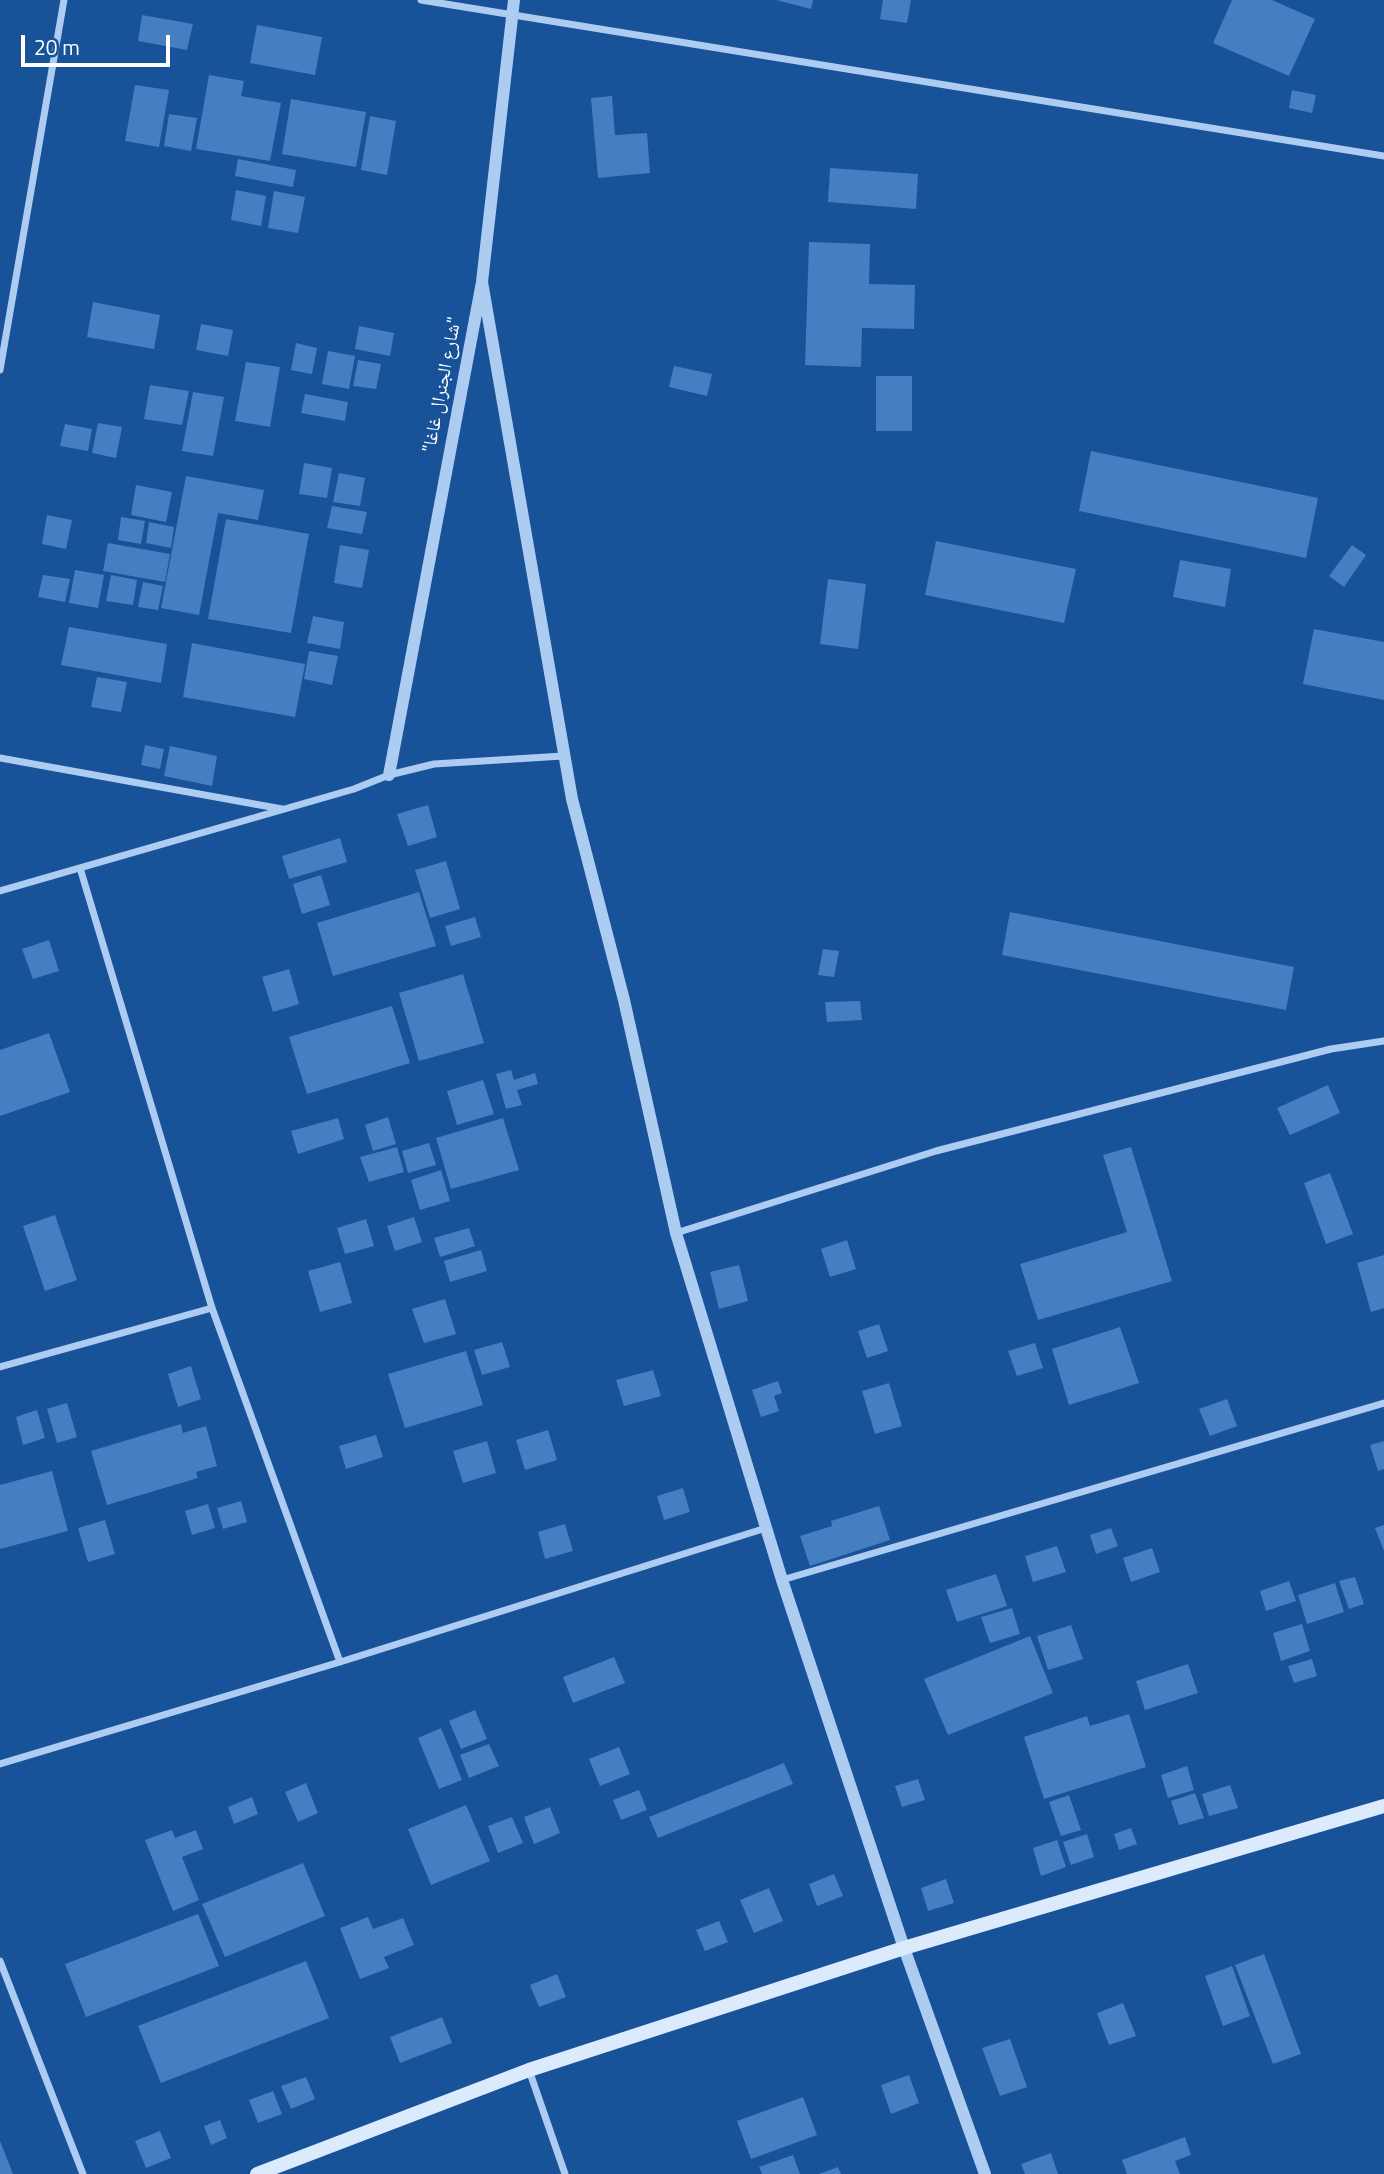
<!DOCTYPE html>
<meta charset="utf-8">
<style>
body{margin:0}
#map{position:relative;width:1384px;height:2174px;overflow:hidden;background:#185299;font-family:"Titillium Web",sans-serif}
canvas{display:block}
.scale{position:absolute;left:21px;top:35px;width:149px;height:32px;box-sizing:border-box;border:4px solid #fff;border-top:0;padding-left:9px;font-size:21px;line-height:24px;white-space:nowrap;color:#fff;-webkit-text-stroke:5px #185299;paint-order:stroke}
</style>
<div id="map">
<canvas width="1384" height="2174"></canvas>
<div class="scale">20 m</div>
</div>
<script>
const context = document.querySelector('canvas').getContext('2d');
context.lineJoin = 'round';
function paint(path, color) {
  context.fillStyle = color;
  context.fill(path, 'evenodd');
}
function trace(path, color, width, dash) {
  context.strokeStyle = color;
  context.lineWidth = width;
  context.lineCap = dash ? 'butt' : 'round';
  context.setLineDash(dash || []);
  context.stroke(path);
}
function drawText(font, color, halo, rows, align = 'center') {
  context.font = font + ' "Titillium Web","Noto Naskh Arabic",sans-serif';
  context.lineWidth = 5;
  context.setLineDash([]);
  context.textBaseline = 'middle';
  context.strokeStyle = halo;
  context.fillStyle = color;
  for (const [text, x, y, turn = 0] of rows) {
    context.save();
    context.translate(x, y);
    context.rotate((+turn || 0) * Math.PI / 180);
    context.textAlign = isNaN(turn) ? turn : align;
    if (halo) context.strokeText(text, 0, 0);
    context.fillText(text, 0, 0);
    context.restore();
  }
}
paint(new Path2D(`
 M776 0H813L811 9Z
 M883 0H911L907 23 880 19Z
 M1232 0H1272L1315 19 1289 76 1213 43Z
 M142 15 193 24 187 50 138 41Z
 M257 25 322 37 315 75 250 63Z
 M209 75 244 81 241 96 281 103 270 161 196 149Z
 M135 85 169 90 159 147 125 141Z
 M1292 90 1316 95 1312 113 1289 108Z
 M612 96 615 135 647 133 650 173 598 178 591 98Z
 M291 99 366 112 356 167 282 154Z
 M169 114 197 118 191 151 164 146Z
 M370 116 396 121 387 175 361 170Z
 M238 159 296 170 293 187 235 176Z
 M830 168 918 174 916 209 828 202Z
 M236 190 266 196 261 226 231 220Z
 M274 191 305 197 298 233 268 228Z
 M809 242 870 244 869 284 915 285 914 329 862 328 861 367 805 365Z
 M93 302 160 315 154 349 87 337Z
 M201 324 233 330 228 356 196 350Z
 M359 326 394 333 390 356 355 349Z
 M296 343 317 348 312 374 291 370Z
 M328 351 355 356 349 389 322 384Z
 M358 360 381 364 376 389 353 386Z
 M246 362 280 367 270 427 235 421Z
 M674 366 712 374 707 396 669 387Z
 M876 376H912V431H876Z
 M150 385 189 391 182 425 144 419Z
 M193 392 224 397 213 456 182 451Z
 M305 394 348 402 345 421 301 413Z
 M98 423 122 427 116 458 92 453Z
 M65 424 92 429 88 451 60 446Z
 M1091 451 1318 498 1306 558 1079 511Z
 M304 463 332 468 327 498 299 494Z
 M339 473 365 478 360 506 333 502Z
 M186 476 264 490 258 520 218 513 199 615 161 608Z
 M136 485 172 492 166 522 131 515Z
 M332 506 367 512 362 534 327 528Z
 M47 515 72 520 66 549 42 544Z
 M121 517 145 521 141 544 118 540Z
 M226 519 309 534 291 633 208 619Z
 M149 522 174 527 171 548 146 543Z
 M936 541 1076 569 1064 623 925 595Z
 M108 543 170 554 165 582 103 571Z
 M340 545 369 550 362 588 334 583Z
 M1352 545 1366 555 1344 587 1329 576Z
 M1180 560 1231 569 1225 607 1173 597Z
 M75 570 104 575 98 608 69 603Z
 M43 575 70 579 65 602 38 597Z
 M111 575 137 580 133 605 106 601Z
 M828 579 866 584 858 649 820 644Z
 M143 582 163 586 158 610 138 607Z
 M313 616 344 622 340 649 307 643Z
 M69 627 167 644 161 683 61 665Z
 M1314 629 1384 642V700L1303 684Z
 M192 643 305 664 295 717 183 697Z
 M309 651 338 656 332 685 304 679Z
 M97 677 127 682 121 712 91 707Z
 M145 745 164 749 160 769 141 765Z
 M170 746 217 756 212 786 164 776Z
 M428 805 437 837 408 846 397 814Z
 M340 838 347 862 289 879 282 856Z
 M446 861 460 909 430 918 415 870Z
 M321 875 330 905 302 914 293 884Z
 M419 892 436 946 333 976 317 923Z
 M1010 912 1294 967 1286 1010 1002 955Z
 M475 917 481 937 451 946 445 926Z
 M49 940 59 971 33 979 22 949Z
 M823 949 839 951 834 977 818 975Z
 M289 969 299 1004 273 1012 262 977Z
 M463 974 484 1043 419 1061 399 993Z
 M860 1001 862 1020 827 1022 825 1002Z
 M392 1006 410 1063 307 1094 289 1037Z
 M49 1033 70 1092 0 1116V1050Z
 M511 1070 514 1080 535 1073 538 1084 517 1090 522 1105 506 1109 496 1074Z
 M483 1080 494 1114 457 1125 447 1091Z
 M1328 1085 1340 1113 1290 1135 1277 1108Z
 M388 1117 396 1144 373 1151 365 1125Z
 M338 1118 344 1139 298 1154 291 1131Z
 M503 1118 519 1170 451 1189 436 1138Z
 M429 1143 436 1165 408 1173 402 1151Z
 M397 1147 404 1172 369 1182 360 1157Z
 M1131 1147 1172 1281 1038 1320 1020 1264 1127 1232 1103 1155Z
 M441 1170 450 1201 420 1210 411 1180Z
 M1330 1173 1353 1234 1326 1244 1304 1183Z
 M55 1215 77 1280 45 1291 23 1226Z
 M414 1217 422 1242 395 1251 387 1226Z
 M366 1219 374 1246 345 1254 337 1228Z
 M469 1228 475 1246 440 1257 434 1238Z
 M847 1240 856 1269 830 1277 821 1249Z
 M481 1250 487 1271 450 1282 444 1261Z
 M1384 1255V1308L1371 1312 1357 1263Z
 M340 1262 352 1303 320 1312 308 1271Z
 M739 1265 748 1301 719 1309 710 1272Z
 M445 1299 456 1334 424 1343 412 1309Z
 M879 1324 888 1351 867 1358 858 1331Z
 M1120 1327 1139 1383 1069 1405 1052 1349Z
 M502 1342 510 1367 482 1375 474 1350Z
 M1035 1343 1043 1368 1017 1376 1008 1351Z
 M466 1351 483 1405 405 1428 388 1374Z
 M191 1366 201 1399 178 1407 168 1374Z
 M653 1370 661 1396 624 1406 616 1380Z
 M778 1381 782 1393 774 1396 779 1411 761 1417 752 1390Z
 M889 1383 902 1426 875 1434 862 1391Z
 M1227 1399 1237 1426 1210 1436 1199 1409Z
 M67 1403 77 1437 57 1443 47 1409Z
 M37 1410 45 1438 23 1445 16 1417Z
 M181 1424 183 1433 206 1426 217 1466 196 1472 198 1478 107 1505 91 1451Z
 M548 1430 557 1460 525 1470 516 1440Z
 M376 1435 383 1457 346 1469 339 1446Z
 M487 1441 496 1473 463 1483 453 1451Z
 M1384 1441V1469L1378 1471 1370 1445Z
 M52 1471 68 1531 0 1549V1485Z
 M683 1488 690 1512 664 1520 657 1496Z
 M241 1501 247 1522 223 1529 217 1508Z
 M208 1504 215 1528 192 1535 185 1511Z
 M879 1506 890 1540 810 1566 800 1536 832 1526 831 1521Z
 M105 1520 115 1554 88 1562 78 1528Z
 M565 1524 573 1551 545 1559 538 1532Z
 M1384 1525V1551L1375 1528Z
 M1111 1528 1118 1546 1096 1554 1090 1535Z
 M1057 1546 1066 1572 1033 1582 1025 1556Z
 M1152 1548 1160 1572 1131 1582 1123 1558Z
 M996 1574 1007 1606 957 1622 946 1590Z
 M1355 1577 1364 1604 1349 1609 1339 1581Z
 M1289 1581 1296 1601 1266 1611 1260 1591Z
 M1335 1583 1344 1612 1307 1624 1298 1595Z
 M1012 1608 1020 1634 990 1643 981 1617Z
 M1302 1624 1310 1651 1281 1661 1273 1633Z
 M1071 1625 1083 1659 1048 1670 1037 1636Z
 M1030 1636 1053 1693 948 1735 924 1679Z
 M614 1657 625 1683 573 1703 563 1677Z
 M1312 1659 1317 1676 1294 1683 1288 1666Z
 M1188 1664 1198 1693 1145 1710 1136 1681Z
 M475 1710 487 1739 461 1749 449 1721Z
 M1129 1714 1146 1767 1044 1799 1024 1737 1087 1716 1090 1726Z
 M441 1728 462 1780 439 1789 418 1738Z
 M489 1744 499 1766 469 1778 460 1755Z
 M619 1747 630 1774 600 1786 589 1759Z
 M784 1763 793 1784 658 1838 649 1817Z
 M1187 1766 1194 1790 1168 1798 1161 1775Z
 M918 1779 925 1800 902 1807 895 1786Z
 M306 1783 318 1813 298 1822 285 1792Z
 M1230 1785 1238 1808 1209 1816 1202 1794Z
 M639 1790 647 1810 621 1820 613 1800Z
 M1195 1793 1204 1818 1179 1825 1171 1801Z
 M1069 1795 1081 1830 1061 1836 1049 1802Z
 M252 1797 258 1814 234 1824 228 1807Z
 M466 1805 490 1861 431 1885 408 1829Z
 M550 1807 560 1833 534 1844 524 1817Z
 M512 1817 523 1843 498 1853 488 1826Z
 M1131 1828 1137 1844 1119 1850 1114 1834Z
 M172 1830 175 1838 196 1830 203 1849 182 1857 199 1900 173 1911 145 1840Z
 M1087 1834 1094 1857 1071 1865 1063 1842Z
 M1057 1840 1066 1867 1041 1876 1033 1848Z
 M303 1863 325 1916 225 1957 202 1904Z
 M834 1874 843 1896 817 1906 809 1884Z
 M946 1879 954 1903 928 1911 921 1888Z
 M769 1888 783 1921 754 1933 740 1900Z
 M198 1914 219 1966 86 2017 65 1964Z
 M368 1917 373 1929 403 1918 414 1945 384 1957 389 1968 360 1979 340 1928Z
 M719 1921 728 1942 705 1951 696 1930Z
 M1264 1954 1301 2054 1273 2064 1235 1965Z
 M306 1961 329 2018 161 2083 138 2026Z
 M1232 1966 1250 2016 1223 2026 1205 1976Z
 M557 1974 566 1997 539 2007 530 1985Z
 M1123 2003 1136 2036 1109 2045 1097 2013Z
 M442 2017 452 2043 400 2063 390 2037Z
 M1010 2039 1027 2087 1000 2096 982 2048Z
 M909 2075 919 2103 891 2114 881 2085Z
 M306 2077 315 2099 291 2109 281 2086Z
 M273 2091 282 2114 258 2123 249 2100Z
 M803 2097 817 2135 751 2159 737 2121Z
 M220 2120 227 2138 211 2145 204 2126Z
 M160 2131 171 2158 146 2168 135 2141Z
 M1185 2137 1191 2155 1175 2161 1180 2174H1127L1122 2160Z
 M0 2141 13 2174H0Z
 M1051 2153 1058 2174H1025L1021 2164Z
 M793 2155 800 2174H762L759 2167Z
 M838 2167 841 2174H819Z`), '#457ec1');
trace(new Path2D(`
 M421 0 1384 156
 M0 370 64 0
 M0 758 282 809
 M80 868 212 1308 340 1662
 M0 891 354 789 389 775 434 764 563 756
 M676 1233 936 1151 1331 1049 1384 1041
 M0 1367 212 1308
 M782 1580 1384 1403
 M0 1764 340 1662 766 1528
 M0 1961 83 2174
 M529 2070 565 2174`), '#adccf1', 7);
trace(new Path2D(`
 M482 282 572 799 624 1000 676 1233 782 1580 904 1948 985 2174
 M389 775 482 282 514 0`), '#adccf1', 12);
trace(new Path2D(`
 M257 2174 529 2070 904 1948 1384 1806`), '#dbeafc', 14);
drawText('19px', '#fff', '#185299', [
 ["\"شارع الجنرال غاغا\"",443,385,-79]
]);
</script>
